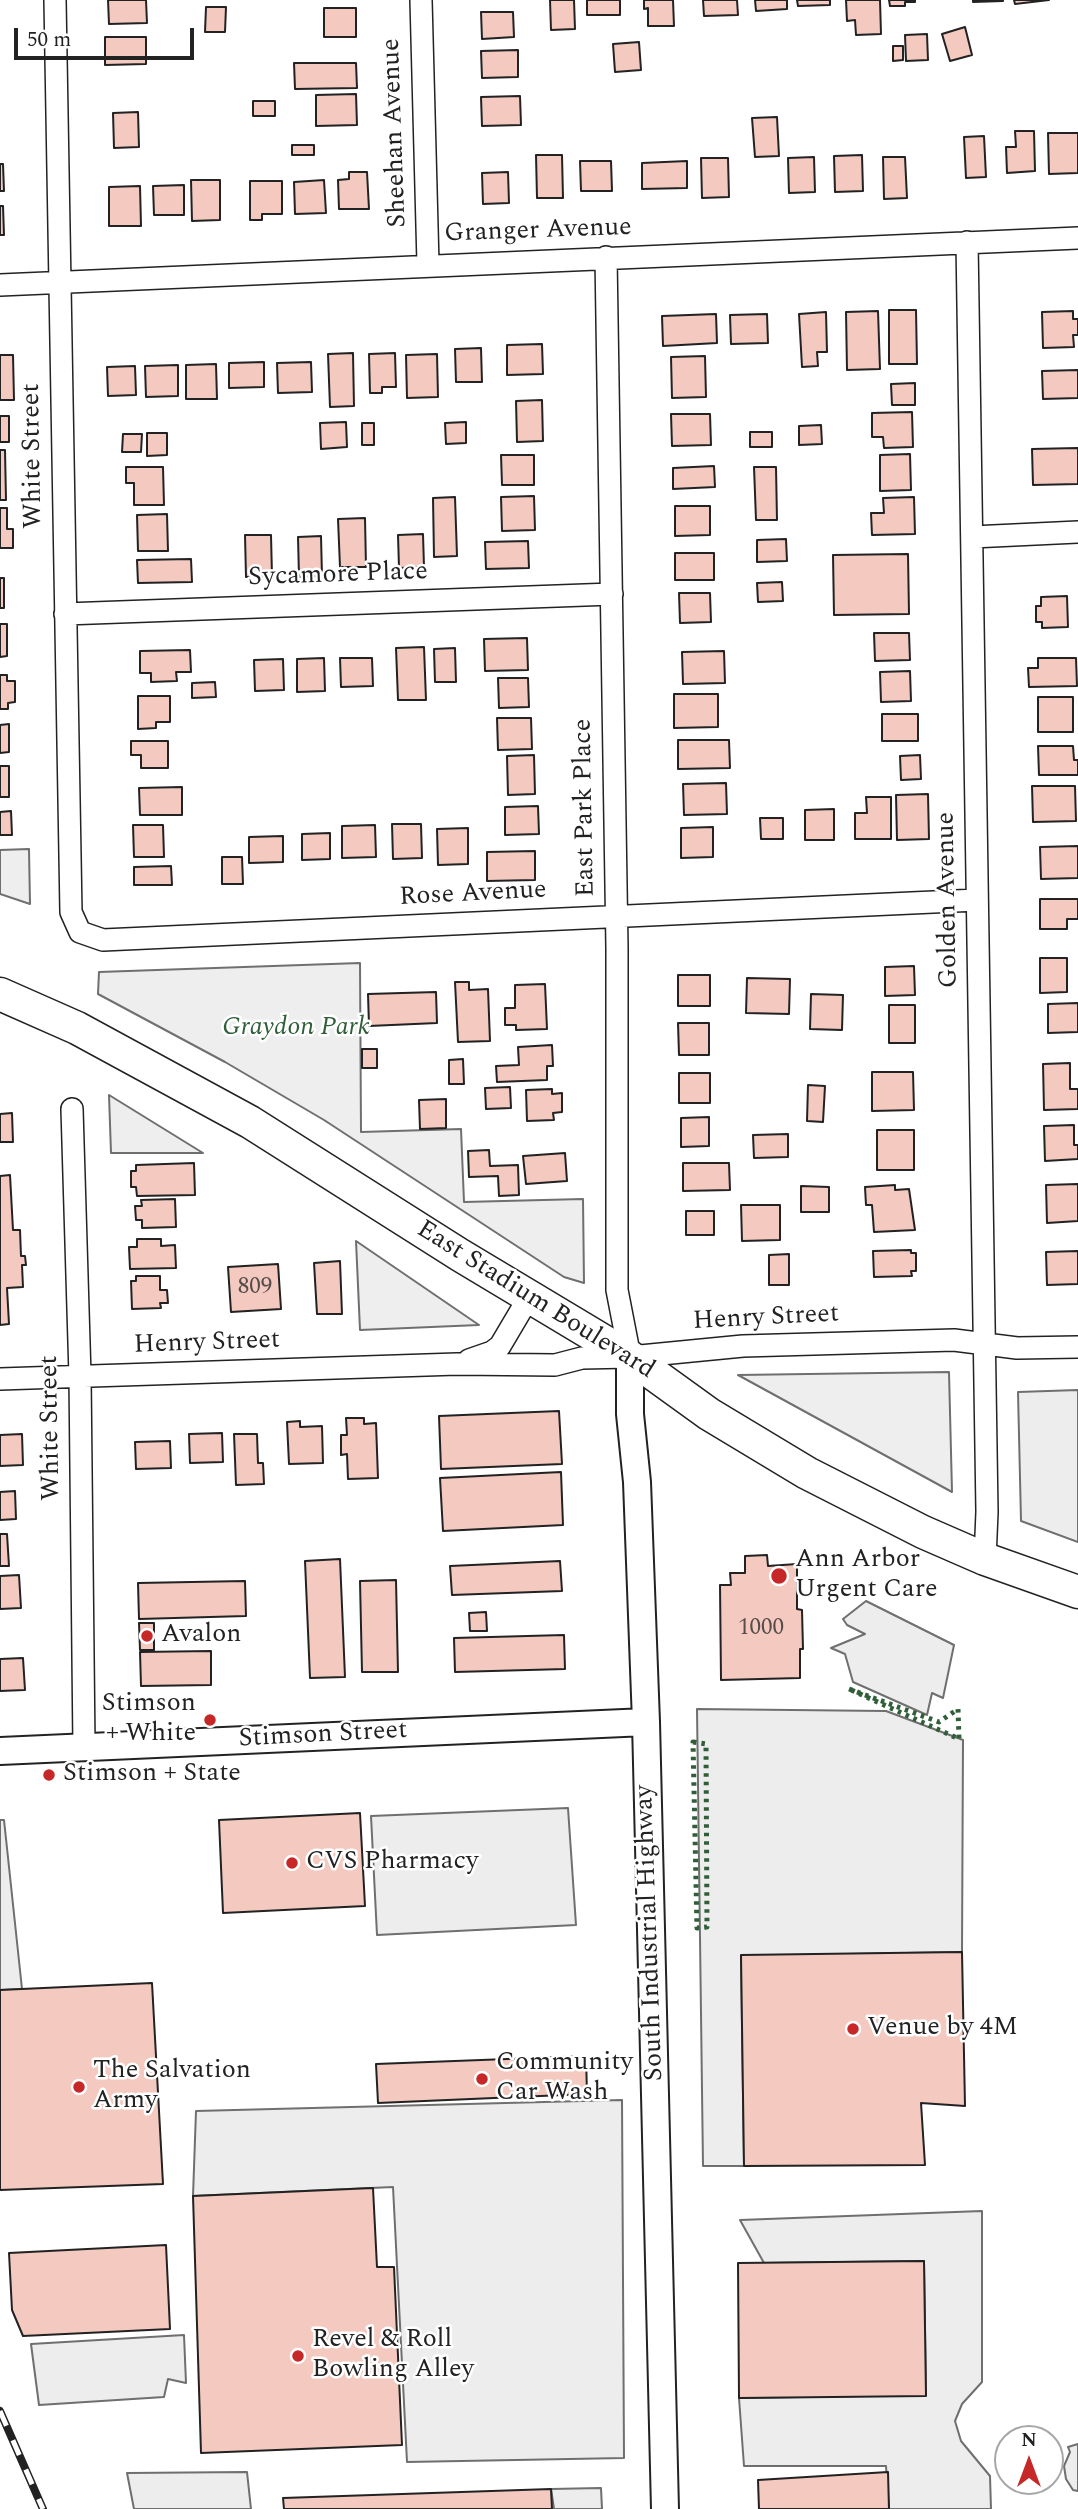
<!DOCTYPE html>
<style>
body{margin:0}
#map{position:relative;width:1078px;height:2509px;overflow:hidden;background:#fff;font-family:Spectral,serif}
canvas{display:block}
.north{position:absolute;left:994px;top:2425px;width:70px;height:70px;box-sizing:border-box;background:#fff;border:2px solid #a7a7a7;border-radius:50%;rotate:0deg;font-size:19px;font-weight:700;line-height:28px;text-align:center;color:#222}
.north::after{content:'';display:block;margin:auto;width:24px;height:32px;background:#c62828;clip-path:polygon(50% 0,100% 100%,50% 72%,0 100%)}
.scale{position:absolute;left:14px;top:28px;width:180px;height:32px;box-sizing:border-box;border:4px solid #222;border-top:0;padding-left:9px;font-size:21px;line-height:24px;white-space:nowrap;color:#222;-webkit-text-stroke:5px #fff;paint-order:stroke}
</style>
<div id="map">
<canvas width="1078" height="2509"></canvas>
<div class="north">N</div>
<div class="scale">50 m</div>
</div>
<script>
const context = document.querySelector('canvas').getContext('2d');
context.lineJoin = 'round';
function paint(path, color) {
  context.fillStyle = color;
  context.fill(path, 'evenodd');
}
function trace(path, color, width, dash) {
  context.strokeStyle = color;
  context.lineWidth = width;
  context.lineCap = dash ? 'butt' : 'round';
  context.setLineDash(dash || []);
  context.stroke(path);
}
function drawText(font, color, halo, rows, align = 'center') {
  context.font = font + ' Spectral,serif';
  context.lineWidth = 5;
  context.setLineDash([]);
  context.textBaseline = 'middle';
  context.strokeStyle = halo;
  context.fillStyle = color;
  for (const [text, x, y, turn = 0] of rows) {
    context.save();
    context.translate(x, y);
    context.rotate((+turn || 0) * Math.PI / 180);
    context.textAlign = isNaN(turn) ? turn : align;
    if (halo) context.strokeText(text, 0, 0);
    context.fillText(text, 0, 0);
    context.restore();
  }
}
const green = new Path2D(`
 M29 849 30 904 0 894V850Z
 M360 963 361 1132 461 1129 464 1202 583 1199 584 1283 564 1277 324 1120 225 1062 98 994 99 972Z
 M109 1095 203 1153H111Z
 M356 1241 479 1325 360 1330Z
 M949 1372 952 1492 738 1375Z`);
paint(green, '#eee');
trace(green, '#6f6f6f', 2);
const parking = new Path2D(`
 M1078 1390V1542L1021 1521 1018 1392Z
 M866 1601 954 1645 943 1698 932 1693 927 1715 853 1682 845 1654 831 1648 865 1634 847 1625 843 1619Z
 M697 1709 886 1711 963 1740 962 1952 741 1956 744 2166H703Z
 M568 1808 576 1925 377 1935 371 1816Z
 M0 1820H4L22 1989 0 1990Z
 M622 2100 624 2458 407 2462 393 2187 193 2196 196 2111Z
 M982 2211V2382L962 2404 955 2421 961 2441 990 2476 991 2509H889L886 2466H744L739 2398 926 2395 924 2261 764 2263 740 2220Z
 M184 2335 186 2383 168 2379 164 2397 39 2405 31 2344Z
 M1078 2444V2491L1073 2490 1066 2479 1064 2466 1070 2452 1068 2447Z
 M247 2472 251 2509H134L127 2473Z
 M601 2488 602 2509H554L551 2489Z`);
paint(parking, '#ededed');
trace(parking, '#6f6f6f', 2);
const building = new Path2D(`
 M108 0H146L147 23 109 24Z
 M550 0H574L575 29 551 30Z
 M587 0H620V15H587Z
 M644 0H673L674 26H648V8L644 9Z
 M703 0H737L738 15 704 16Z
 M755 0H787V9L756 11Z
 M797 0H830V5L798 6Z
 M846 0H880L881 34 856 35 855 20 847 21Z
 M889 0H915V2H905V6H890Z
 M973 0H1003V1L973 2Z
 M1014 0H1049L1015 4Z
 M206 7H226L225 32H205Z
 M324 8H356V37H324Z
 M481 12H513L514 37 482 39Z
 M965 27 972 55 950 61 942 34Z
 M927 34 928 60 906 61 905 35Z
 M105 37H146V64L105 65Z
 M639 42 641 70 615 72 613 44Z
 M893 46H903V60L893 61Z
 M518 50V77L482 78 481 51Z
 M294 63H356L357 88 295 89Z
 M356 94 357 125 316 126V95Z
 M520 96 521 125 482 126 481 97Z
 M253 101H275V116H253Z
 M138 112 139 147 114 148 113 113Z
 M777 117 779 156 755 157 752 118Z
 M1015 131H1034L1035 171 1007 173 1006 147H1016Z
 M1048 133H1078V173L1049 174Z
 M984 136 986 177 966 178 964 137Z
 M292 145H314V155H292Z
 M536 155H562L563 198H537Z
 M862 155 863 191 835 192 834 156Z
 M814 157 815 192 789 193 788 158Z
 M883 157H905L907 198 884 199Z
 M701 158H728L729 197 702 198Z
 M580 161H611L612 191H581Z
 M687 161V188L642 189V163Z
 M0 164H3L4 191H0Z
 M349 172H367L369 209H339L338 180 349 179Z
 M508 172 509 203 483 204 482 173Z
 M191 180H220V220L192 221Z
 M324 180 326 213 295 214 294 182Z
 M250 181H282V214H262V220H250Z
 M184 185V215H154L153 186Z
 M140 186 141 226H109V187Z
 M0 206H3L4 235H0Z
 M889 310H916L917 364H889Z
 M878 311 880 369 847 370 846 312Z
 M1073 311V319H1078V335H1073L1074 347 1043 348 1042 312Z
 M826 312 827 352H817L818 366 802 367 799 314Z
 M716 314 717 343 663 346 662 316Z
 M767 314 768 343 731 344 730 315Z
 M542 344 543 374 507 375V345Z
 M481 348 482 382H456L455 349Z
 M353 353 354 406 330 407 328 354Z
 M395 353 396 387H382V393H370L369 354Z
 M437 354 438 397 407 398 406 355Z
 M0 355H13L14 400H0Z
 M705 356 706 397 672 398 671 357Z
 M264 362V387L229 388V363Z
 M311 362 312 392 278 393 277 363Z
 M216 364 217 399H186V365Z
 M178 365V396L146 397 145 366Z
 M135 366 136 395 108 396 107 367Z
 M1078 370V398L1043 399 1042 371Z
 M915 383V405H892L891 384Z
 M542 400 543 441 517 442 516 401Z
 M912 412 913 447 884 448 883 437H872V413Z
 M671 414H710L711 445 672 446Z
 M0 416H9V442H0Z
 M346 422 347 447 321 449 320 423Z
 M466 422V443L446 444 445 423Z
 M362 423H374V445H362Z
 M821 425 822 444 799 445V426Z
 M750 432H772V447H750Z
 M147 433H167V455L147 456Z
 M123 434H142L141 452H122Z
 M1078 448V484L1033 485 1032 449Z
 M0 450H5L6 500H0Z
 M910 454 911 490 880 491V455Z
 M501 455H534V485H502Z
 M714 466 715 487 673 489V468Z
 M126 467H163L164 505H134V483H126Z
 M754 467H776L777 520H756Z
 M534 496 535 530 502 531 501 497Z
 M455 497 457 556 434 557 433 498Z
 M914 497 915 534 872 535 871 513H884L883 498Z
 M675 506H710V535L675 536Z
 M0 508H7V529H13V548H0Z
 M167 514 168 551H138L137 515Z
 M365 518 366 567H340L338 519Z
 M423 534 424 567 399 568 398 535Z
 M245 535H271L272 576 246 577Z
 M321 536 322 576 299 577 298 537Z
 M786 539 787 561 757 562V540Z
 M528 541 529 568 486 569 485 542Z
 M675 553H714V580H675Z
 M908 554 909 614 834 615 833 555Z
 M191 559 192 582 138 583 137 560Z
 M0 578H4V608H0Z
 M782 582 783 601 758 602 757 583Z
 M679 593H710L711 622 680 623Z
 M1067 596 1068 627 1042 628V622H1036V606H1041V597Z
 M0 624H7V656L0 657Z
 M874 633H909L910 660 875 661Z
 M527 638 528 670 485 671 484 639Z
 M424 647 426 700H398L396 648Z
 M455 648 456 682H435L434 649Z
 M190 650 191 672H176L177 681 151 682V673H140V651Z
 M724 651 725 683 683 684 682 652Z
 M324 658 325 691 297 692V659Z
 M340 658H372L373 686 341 687Z
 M1038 658H1076L1077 686 1029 687 1028 668H1038Z
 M283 659 284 690 255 691 254 660Z
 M910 671 911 701 881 702 880 672Z
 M0 675H7V681H15V702L8 703V709H0Z
 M498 678H528L529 707 499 708Z
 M215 682 216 697 192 698V683Z
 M674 694H718V727L674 728Z
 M138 696H170V722H156V728L138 729Z
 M1038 697H1073V732H1038Z
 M882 714H918V741H882Z
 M497 718H531L532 749 498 750Z
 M9 724V752L0 753V725Z
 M678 740H729L730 768 678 769Z
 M131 741H168V768H141V755H131Z
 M1038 746H1073L1074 760H1078V775H1039Z
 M534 755 535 794 508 795 507 756Z
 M920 755 921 779 901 780 900 756Z
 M0 766H9V797H0Z
 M726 783 727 814 684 815 683 784Z
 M1032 786H1075L1076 821 1033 822Z
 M182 787V815H140L139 788Z
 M928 794 929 839 897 840 896 795Z
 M866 797H891V839H855V813H867Z
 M538 806 539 834 505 835V807Z
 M834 809V840H805V810Z
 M11 811 12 835H0V812Z
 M760 818H783V839H761Z
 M392 824H421L422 858 393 859Z
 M133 825H163L164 857H134Z
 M375 825 376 857 342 858V826Z
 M713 827V857L681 858V828Z
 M468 828V864L438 865 437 829Z
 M330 833V859L302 860V834Z
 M283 836V862L249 863V837Z
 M1078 846V878L1041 879 1040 847Z
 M535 851V880L487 881V852Z
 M222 857H242L243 884H222Z
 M171 866 172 885H134V867Z
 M1040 899H1078V919H1067V929H1040Z
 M1040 958H1067V992L1040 993Z
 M914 966 915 995 885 996V967Z
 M678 975H710V1006H678Z
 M747 978 790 979 789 1014 746 1013Z
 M455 982H469V990L488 989 490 1041 458 1042Z
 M545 984 547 1029 516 1030V1025H505V1008H515V985Z
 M436 992 437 1023 369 1026 368 994Z
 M811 994 843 995 842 1030 810 1029Z
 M1078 1003V1032L1048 1033V1004Z
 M889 1005H915V1043H889Z
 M678 1023H709V1055H679Z
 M552 1045 553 1066H547V1080L497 1082 496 1066 519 1065 518 1047Z
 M362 1049H377V1068H362Z
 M463 1059 464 1084H449V1060Z
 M1070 1063V1089H1078V1109L1044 1110 1043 1064Z
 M872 1072H913L914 1110 872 1111Z
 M679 1073H710V1103H679Z
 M808 1085 825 1086 823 1122 807 1121Z
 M510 1087 511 1108 486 1109 485 1088Z
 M552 1089V1094L562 1093V1112L553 1113 554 1120 527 1121 526 1090Z
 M446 1099V1128L420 1129 419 1100Z
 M12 1113 13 1142H0V1114Z
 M709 1117V1146L681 1147V1118Z
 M1074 1125V1145H1078V1159L1045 1161 1044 1126Z
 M877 1130H914V1170H877Z
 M788 1134V1157L754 1158 753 1135Z
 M489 1150 490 1166 518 1165 519 1195 499 1196 498 1176 469 1177 468 1151Z
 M565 1153 567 1181 526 1184 523 1156Z
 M194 1163 195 1195 137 1196 136 1187H131V1171H136V1165Z
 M683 1163H729L730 1190 683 1191Z
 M10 1175 13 1230H20L21 1256H25L26 1265H22L23 1287 7 1288 9 1324 0 1325V1176Z
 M1078 1184V1221L1047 1223 1046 1185Z
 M895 1185V1190L909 1189 915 1230 874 1232 872 1205H866L865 1187Z
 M801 1186 829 1187V1212H801Z
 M175 1199 176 1227 142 1228V1220H136L135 1206H142L141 1200Z
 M741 1205H780V1240L742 1241Z
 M686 1211H714V1235H686Z
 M137 1239H161V1246L175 1245 176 1268 130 1269 129 1247H137Z
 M911 1250V1253H916V1271H911L912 1276 874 1277 873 1251Z
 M1078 1251V1284L1047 1285 1046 1252Z
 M789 1254V1285H769V1255Z
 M340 1261 342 1314H317L314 1263Z
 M278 1264 281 1309 231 1312 228 1267Z
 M136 1276H160V1290H167L168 1303H160L161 1308 132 1309 131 1281H136Z
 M559 1411 562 1464 441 1469 439 1416Z
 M346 1418H364V1424L376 1423 378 1478 348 1479 347 1454 341 1455V1435H347Z
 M300 1421V1427L322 1426 323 1463 289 1464 287 1422Z
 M222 1433 223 1462 190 1463 189 1434Z
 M22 1434 23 1465 0 1466V1435Z
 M234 1434H257L258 1463H263L264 1484 236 1485Z
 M170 1441 171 1468 136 1469 135 1442Z
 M561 1472 563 1525 443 1531 440 1478Z
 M15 1491 16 1519 0 1520V1492Z
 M0 1534H7L9 1566H0Z
 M767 1555 768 1566 797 1564V1609L802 1610 803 1649H800V1678L721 1680 720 1585H731L730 1573H745V1556Z
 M340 1559 345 1677 310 1678 305 1561Z
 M560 1561 562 1591 452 1595 450 1566Z
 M19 1575 21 1608 0 1609V1576Z
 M396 1580 398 1672H362L360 1581Z
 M245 1581 246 1616 139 1619 138 1583Z
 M486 1612 487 1631H470L469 1613Z
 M139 1623H154V1650H140Z
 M564 1635 565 1669 455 1672 454 1638Z
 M211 1651V1685L141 1686 140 1652Z
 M23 1658 25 1690 0 1691V1659Z
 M360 1813 365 1906 223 1913 219 1820Z
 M962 1952 965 2106 921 2103 925 2165 744 2166 741 1955Z
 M152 1983 163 2184 0 2190V1990Z
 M586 2056 587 2094 378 2103 376 2064Z
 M373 2188 377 2267H394L402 2445 201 2453 193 2196Z
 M166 2245 170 2329 23 2336 12 2310 9 2253Z
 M924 2261 926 2396 739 2398 738 2263Z
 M888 2472 889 2509H759L758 2480Z
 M551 2489 552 2509H284L283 2498Z`);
paint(building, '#f3c9c0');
trace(building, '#222', 2);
const minor = new Path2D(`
 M55 0 71 912 80 932 103 940 977 900
 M421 0 428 264
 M967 242 987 1512 985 1559
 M606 257 617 948V1290L630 1357
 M0 285 1078 238
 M972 537 1078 532
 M65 614 612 594
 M72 1109 80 1376 84 1747
 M469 1360 492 1352 500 1346 529 1297
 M0 1379 457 1364 555 1365 582 1358 630 1357 743 1346 954 1340 1017 1348 1078 1347`);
const tertiary = new Path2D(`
 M630 1357V1414L637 1482 646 1722 665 2509
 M0 1751 646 1722`);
const secondary = new Path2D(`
 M0 994 77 1028 250 1122 460 1255 630 1357 709 1414 807 1473 923 1532 985 1559 1078 1592`);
trace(minor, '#222', 24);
trace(tertiary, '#222', 30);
trace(secondary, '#222', 35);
trace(minor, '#fff', 21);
trace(tertiary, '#fff', 26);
trace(secondary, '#fff', 32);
const rail = new Path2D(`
 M0 2411 43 2509`);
trace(rail, '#222', 8);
trace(rail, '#fff', 5, [16]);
trace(new Path2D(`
 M849 1689 939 1722 958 1709 959 1739Z
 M693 1742 706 1744 707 1927 697 1928Z`), '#2f5e38', 5, [3.5, 5]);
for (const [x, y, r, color] of [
 [779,1576,9,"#c62828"],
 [147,1636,7,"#c62828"],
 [210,1720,7,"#c62828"],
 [49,1775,7,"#c62828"],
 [292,1863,7,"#c62828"],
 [853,2029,7,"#c62828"],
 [482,2079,7,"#c62828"],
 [79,2087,7,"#c62828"],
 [298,2356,7,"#c62828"]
]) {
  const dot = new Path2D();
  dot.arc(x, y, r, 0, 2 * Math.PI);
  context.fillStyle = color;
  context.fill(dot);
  trace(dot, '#fff', 2.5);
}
drawText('23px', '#564c4a', null, [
 ["809",255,1288],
 ["1000",761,1629]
]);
drawText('26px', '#222', '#fff', [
 ["Sheehan Avenue",396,133,-92],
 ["Granger Avenue",538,232,-2],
 ["White Street",34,456,-91],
 ["Sycamore Place",338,576,-2],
 ["East Park Place",586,808,-91],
 ["Rose Avenue",473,895,-3],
 ["Golden Avenue",949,900,-91],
 ["East Stadium Boulevard",535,1301,32],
 ["Henry Street",766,1319,-3],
 ["Henry Street",207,1344,-2],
 ["White Street",52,1428,-91],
 ["Stimson Street",323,1736,-3],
 ["South Industrial Highway",651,1933,-92]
]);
drawText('italic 26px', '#2f5e38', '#fff', [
 ["Graydon Park",296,1029]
]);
drawText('26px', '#222', '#fff', [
 ["Ann Arbor",795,1561],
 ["Urgent Care",795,1591],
 ["Avalon",161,1636],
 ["Stimson",196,1705,"right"],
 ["+ White",196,1735,"right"],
 ["Stimson + State",63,1775],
 ["CVS Pharmacy",306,1863],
 ["Venue by 4M",867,2029],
 ["Community",496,2064],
 ["Car Wash",496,2094],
 ["The Salvation",93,2072],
 ["Army",93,2102],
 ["Revel & Roll",312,2341],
 ["Bowling Alley",312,2371]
], 'left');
</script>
